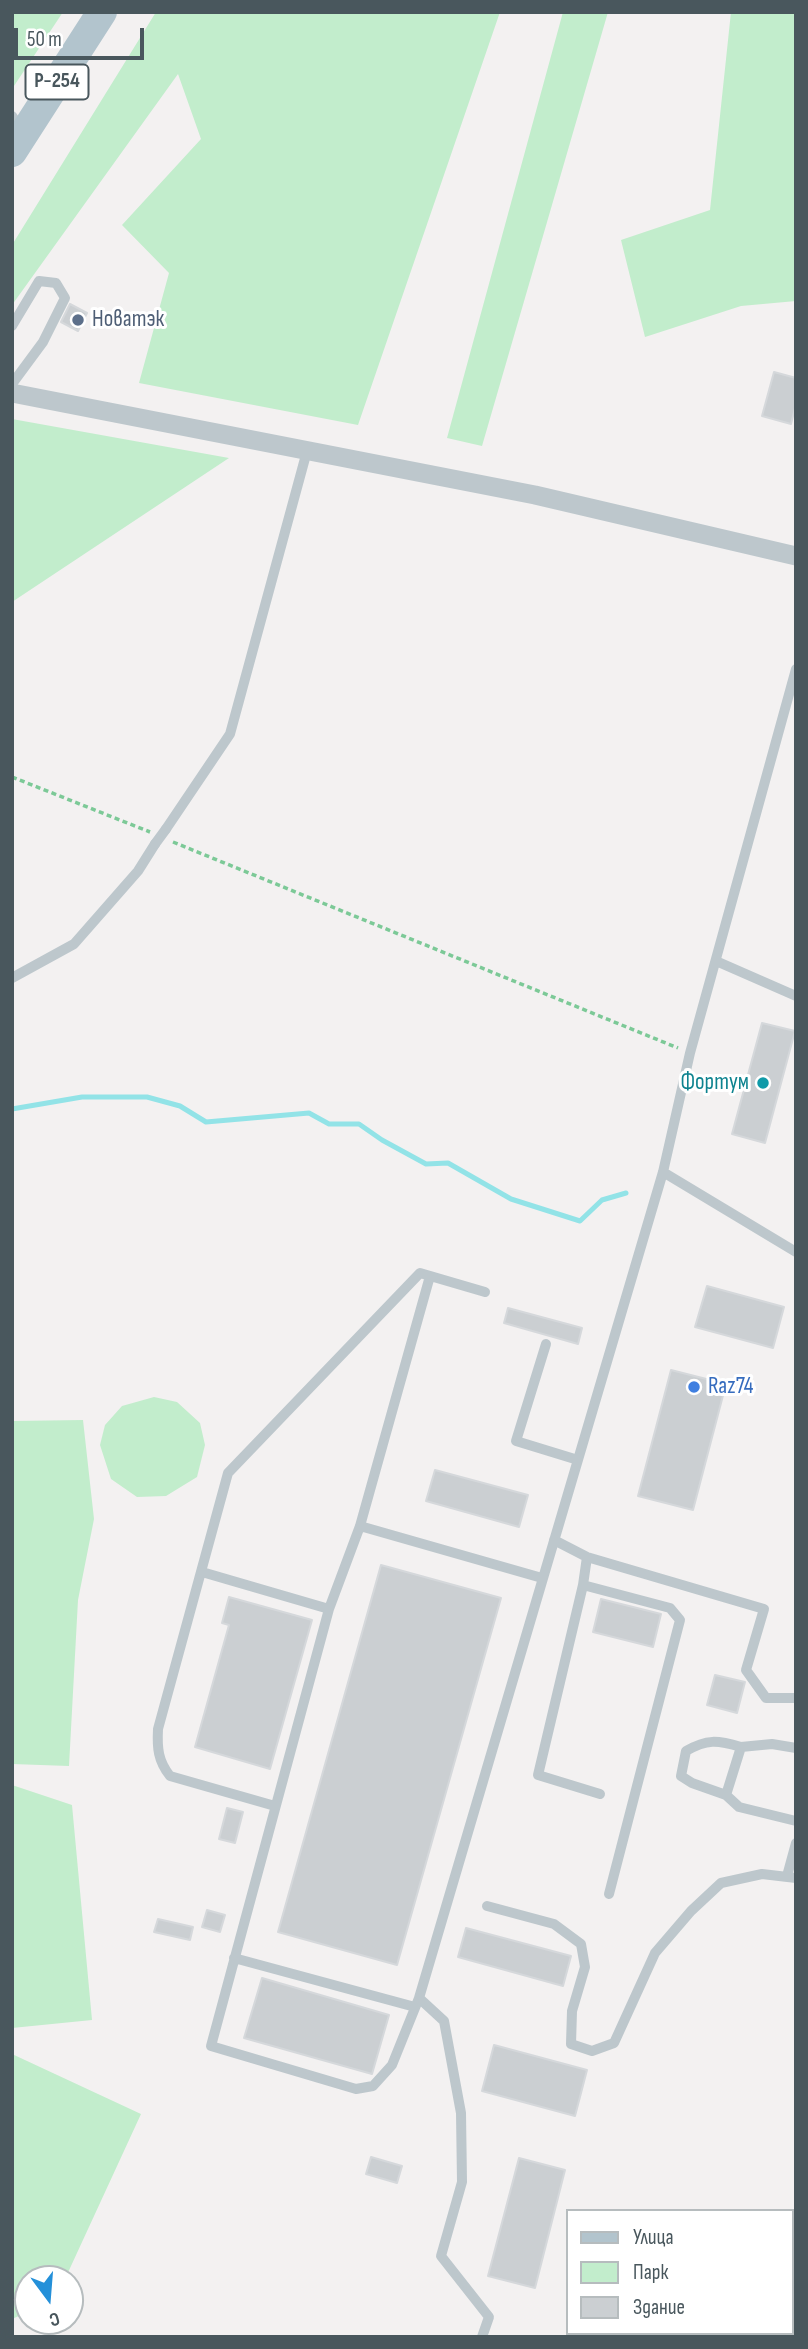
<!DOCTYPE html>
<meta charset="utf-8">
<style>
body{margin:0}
#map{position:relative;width:808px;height:2349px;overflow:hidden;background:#f3f1f1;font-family:"Sofia Sans Condensed",sans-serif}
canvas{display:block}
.frame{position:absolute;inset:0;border:14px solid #49575d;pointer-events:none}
.legend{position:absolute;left:566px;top:2209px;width:228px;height:126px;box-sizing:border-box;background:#fff;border:2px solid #b6bcbe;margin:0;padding:9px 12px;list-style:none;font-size:21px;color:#49575d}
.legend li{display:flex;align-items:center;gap:14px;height:35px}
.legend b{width:35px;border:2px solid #b6bcbe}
.north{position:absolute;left:14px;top:2265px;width:70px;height:70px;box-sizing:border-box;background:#fff;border:2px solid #b6bcbe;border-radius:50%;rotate:164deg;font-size:19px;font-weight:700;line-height:28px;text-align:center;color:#49575d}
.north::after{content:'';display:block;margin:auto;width:24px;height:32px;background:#2490d9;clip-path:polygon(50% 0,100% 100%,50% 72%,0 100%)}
.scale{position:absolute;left:14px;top:28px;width:130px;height:32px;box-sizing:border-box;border:4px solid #49575d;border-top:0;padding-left:9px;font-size:21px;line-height:24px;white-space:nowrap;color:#49575d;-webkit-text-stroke:5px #fff;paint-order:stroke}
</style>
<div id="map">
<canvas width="808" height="2349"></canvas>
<div class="frame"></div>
<ul class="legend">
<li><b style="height:9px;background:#b2c4cd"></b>Улица</li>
<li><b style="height:19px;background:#c2edcc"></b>Парк</li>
<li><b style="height:19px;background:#cbcfd2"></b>Здание</li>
</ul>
<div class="north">С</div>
<div class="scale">50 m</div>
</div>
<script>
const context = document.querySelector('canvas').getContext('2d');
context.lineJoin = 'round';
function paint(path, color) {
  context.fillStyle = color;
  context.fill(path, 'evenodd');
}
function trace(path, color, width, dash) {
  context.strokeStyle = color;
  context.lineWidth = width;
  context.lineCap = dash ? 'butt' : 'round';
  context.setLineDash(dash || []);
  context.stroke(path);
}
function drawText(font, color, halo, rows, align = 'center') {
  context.font = font + ' "Sofia Sans Condensed",sans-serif';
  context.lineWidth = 6;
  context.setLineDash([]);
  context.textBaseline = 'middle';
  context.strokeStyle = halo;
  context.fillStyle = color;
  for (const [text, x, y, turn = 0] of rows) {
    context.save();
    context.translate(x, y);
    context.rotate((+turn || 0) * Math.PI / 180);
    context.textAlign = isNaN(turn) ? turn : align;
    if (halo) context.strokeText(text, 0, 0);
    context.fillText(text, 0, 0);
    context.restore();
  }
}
paint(new Path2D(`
 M12 12H63L12 89Z
 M156 12H500L358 425 139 383 169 273 122 225 201 139 178 74 12 305V245Z
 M563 12H608L482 446 447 438Z
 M731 12H796V301L741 306 645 337 621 240 710 210Z
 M12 419 229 458 12 602Z
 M154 1397 177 1402 200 1423 205 1445 197 1477 166 1496 137 1497 111 1479 100 1445 105 1425 122 1406Z
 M83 1420 94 1519 78 1600 69 1766 12 1764V1421Z
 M12 1785 72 1805 92 2020 12 2028Z
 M12 2054 141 2114 65 2279H28V2312L12 2319Z`), '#c2edcc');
trace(new Path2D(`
 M12 1109 82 1097H147L180 1106 206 1122 309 1113 329 1124H359L382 1140 426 1164 448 1163 511 1199 580 1221 602 1200 626 1193`), '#92e3e7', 5);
const building = new Path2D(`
 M70 304 87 313 78 331 61 322Z
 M774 372 796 378V404L791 424 762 416Z
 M762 1023 795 1031 765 1143 732 1134Z
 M707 1286 784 1307 773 1348 695 1327Z
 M508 1308 582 1328 578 1344 504 1323Z
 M671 1370 726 1384 693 1510 638 1496Z
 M435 1470 528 1495 519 1527 426 1501Z
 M381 1565 501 1598 397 1965 278 1932Z
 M229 1597 312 1620 270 1769 195 1747 229 1625 222 1623Z
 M601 1599 661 1614 653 1647 593 1632Z
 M715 1675 745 1682 737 1713 707 1705Z
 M227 1808 243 1812 235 1843 219 1839Z
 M207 1910 225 1915 220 1932 202 1927Z
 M158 1919 193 1927 190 1940 154 1932Z
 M466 1928 571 1956 563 1986 458 1957Z
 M262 1978 389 2015 372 2074 244 2038Z
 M494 2045 587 2070 575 2116 482 2091Z
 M371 2157 402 2166 397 2183 366 2174Z
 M519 2158 565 2170 535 2288 488 2276Z`);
paint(building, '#cbcfd2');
trace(building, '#d5d8db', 2);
trace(new Path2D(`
 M12 777 150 832
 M173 842 678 1048`), '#7cc997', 3.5, [5, 3.5]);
trace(new Path2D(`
 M12 116 22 130
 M12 326 39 281 56 283 65 298 43 342 12 384
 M166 829 230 734 307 451
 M716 961 796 996
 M12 978 74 944 138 871 155 844
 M663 1172 796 1252
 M546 1344 516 1441 578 1460
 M360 1526 542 1578
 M554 1540 587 1557 764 1609 746 1670 766 1698H796
 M587 1557 583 1585 538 1775 600 1794
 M202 1572 329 1609
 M583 1585 670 1608 680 1620 609 1894
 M741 1747C717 1740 707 1739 686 1751L681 1776 692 1783 726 1795 739 1807 796 1821
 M726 1795 741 1747 772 1744 796 1748
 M275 1806 170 1776C158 1761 157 1748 158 1729L228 1473 420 1273 485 1292
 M787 1876 796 1843
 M487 1906 554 1924 581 1944 585 1967 572 2011 571 2044 592 2051 614 2043 655 1953 691 1911 721 1883 762 1874 796 1878
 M234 1958 415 2007
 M419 1998 392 2065 373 2086 356 2089 211 2046 329 1609 360 1526 430 1276
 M482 2337 489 2317 441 2256 462 2182 461 2113 444 2021 419 1998 663 1172 690 1053 796 669`), '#bdc7cc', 10);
trace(new Path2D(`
 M12 393 535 495 796 556`), '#bdc7cc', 19);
trace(new Path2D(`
 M12 152 102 12`), '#b2c4cd', 30);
trace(new Path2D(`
 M155 844 166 829`), '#bdc7cc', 10);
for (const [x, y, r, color] of [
 [78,320,7,"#5c6f8a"],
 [763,1083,7,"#0f9aa8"],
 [694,1387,7,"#3f7fe0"]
]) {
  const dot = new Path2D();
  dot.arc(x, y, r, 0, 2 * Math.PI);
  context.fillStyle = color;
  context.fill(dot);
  trace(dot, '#fff', 2.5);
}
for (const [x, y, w] of [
 [57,82,63]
]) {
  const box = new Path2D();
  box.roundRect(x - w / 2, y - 17.5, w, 35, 5);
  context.fillStyle = '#fff';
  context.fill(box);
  trace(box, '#49575d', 2);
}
drawText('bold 21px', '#49575d', null, [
 ["Р-254",57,82]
]);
drawText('23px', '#4e5e75', '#fff', [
 ["Новатэк",92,320]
], 'left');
drawText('23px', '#0d838f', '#fff', [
 ["Фортум",749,1083]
], 'right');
drawText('23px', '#366cbe', '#fff', [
 ["Raz74",708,1387]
], 'left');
</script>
